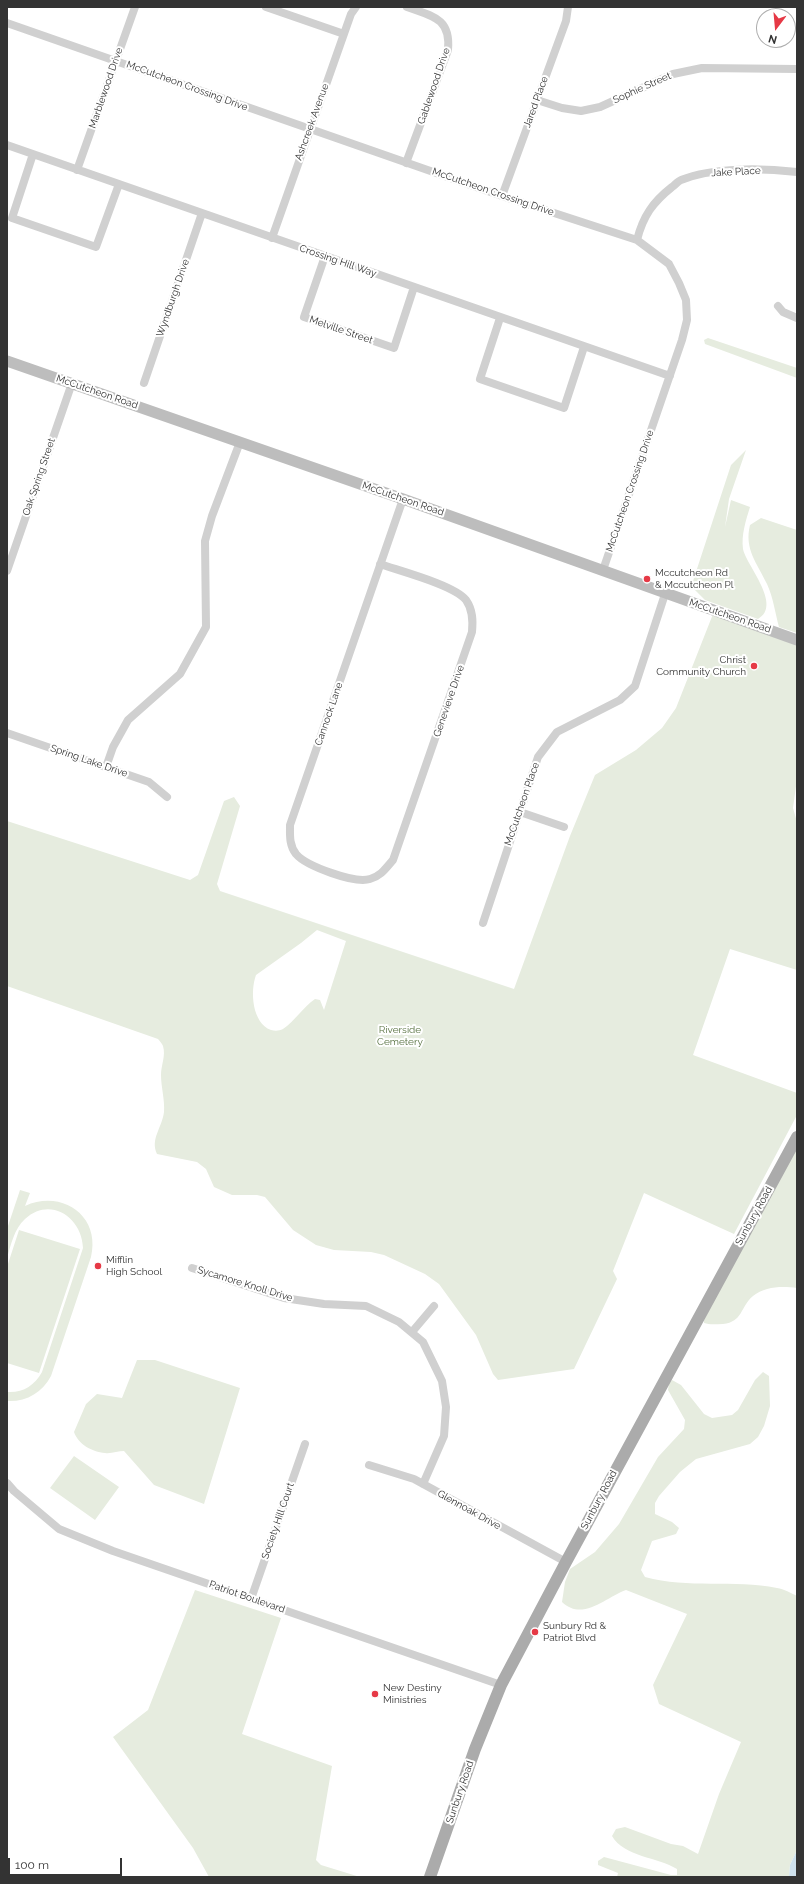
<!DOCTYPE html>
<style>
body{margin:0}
#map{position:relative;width:804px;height:1884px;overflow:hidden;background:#fff;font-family:Raleway,sans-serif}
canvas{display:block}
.frame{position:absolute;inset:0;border:8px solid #333;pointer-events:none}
.north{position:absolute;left:756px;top:8px;width:40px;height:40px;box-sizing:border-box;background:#fff;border:1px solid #adadad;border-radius:50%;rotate:196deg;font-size:11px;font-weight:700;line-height:16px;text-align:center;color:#333}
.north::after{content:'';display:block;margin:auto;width:14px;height:18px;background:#e63946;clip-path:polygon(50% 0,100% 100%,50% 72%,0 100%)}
.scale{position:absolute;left:8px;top:1858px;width:114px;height:18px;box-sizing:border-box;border:2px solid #333;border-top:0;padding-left:5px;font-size:12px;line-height:14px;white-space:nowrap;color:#333;-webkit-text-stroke:3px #fff;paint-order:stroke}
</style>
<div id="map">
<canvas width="804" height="1884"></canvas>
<div class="frame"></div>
<div class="north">N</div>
<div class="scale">100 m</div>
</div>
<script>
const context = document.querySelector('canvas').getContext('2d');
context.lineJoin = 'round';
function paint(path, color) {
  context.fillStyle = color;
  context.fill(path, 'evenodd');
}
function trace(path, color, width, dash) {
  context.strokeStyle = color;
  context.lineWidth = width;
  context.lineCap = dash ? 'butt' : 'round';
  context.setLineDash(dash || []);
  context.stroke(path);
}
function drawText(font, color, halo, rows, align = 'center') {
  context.font = font + ' Raleway,sans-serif';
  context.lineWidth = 4;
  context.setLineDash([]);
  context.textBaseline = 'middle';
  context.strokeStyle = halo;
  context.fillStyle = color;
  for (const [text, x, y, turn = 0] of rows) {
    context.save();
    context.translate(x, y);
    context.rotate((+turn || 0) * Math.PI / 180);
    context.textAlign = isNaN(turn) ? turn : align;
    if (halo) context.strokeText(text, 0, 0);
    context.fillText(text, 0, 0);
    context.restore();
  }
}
paint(new Path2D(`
 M708 338 797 368V378L705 344 704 340Z
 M746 450 729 499 725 527 731 500 750 507C746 520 741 535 743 549 746 565 783 605 758 619L705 600 694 589 693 581 731 465Z
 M761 518 797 530V633L779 627C775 612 773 597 767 584 757 563 744 549 750 525Z
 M713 614 797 644V779L793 808 797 822V970L730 949 693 1055 797 1093V1115L734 1234 644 1193 613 1271 617 1279 574 1369 498 1380 493 1374 476 1335 439 1284 425 1274 384 1255 371 1252 334 1250 316 1245 293 1230 265 1197 257 1195H232L214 1187 206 1169 197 1162 157 1154C150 1139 162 1128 164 1112 165 1100 161 1087 161 1075 161 1065 166 1056 163 1046 162 1044 160 1041 158 1039L7 986V821L190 880 198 875 224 801 234 797 240 806 217 884 220 891 514 989 570 836 595 775 636 750 662 728 676 708ZM317 930 346 941 324 1010 320 1000 315 999C303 1007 295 1021 283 1029 279 1031 275 1031 271 1030 252 1023 250 991 256 975L301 943Z
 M797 1140V1288C783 1286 765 1286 753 1296 740 1307 743 1322 723 1324 716 1324 710 1325 704 1323V1320Z
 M20 1190 30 1193 25 1206C62 1189 101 1216 91 1257L51 1376C42 1393 26 1402 7 1401V1392C23 1393 34 1386 42 1372L83 1248C82 1217 50 1196 25 1219 14 1229 11 1245 7 1258V1229Z
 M19 1230 80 1249 39 1373 7 1363V1267Z
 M137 1360H155L240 1388 204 1504 154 1485 124 1451C118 1451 111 1454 105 1453 92 1452 78 1444 74 1432L86 1404 97 1394 122 1398Z
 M763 1372 769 1376 770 1406 764 1426 758 1437 750 1444 696 1459 680 1472 659 1496 655 1503V1514L672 1522 679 1528 676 1534 652 1541 641 1570 645 1577C688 1589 734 1579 777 1588 784 1589 791 1593 797 1596V1850L790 1865 789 1877H617L618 1873 598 1865V1861L604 1857 671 1875H677V1869C658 1857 624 1857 612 1836L616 1829 625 1827 671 1844 683 1846 698 1854 719 1794 741 1742 659 1704 653 1685 687 1614 626 1590C606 1597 583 1622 562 1602L565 1582 570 1569 595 1552 619 1524 658 1457 684 1429 685 1420 668 1390 669 1383 672 1380 681 1385 704 1414 712 1418 732 1415 738 1410 755 1380Z
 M74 1456 119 1487 95 1520 50 1488Z
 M195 1590 281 1618 242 1734 332 1766 316 1860 321 1865 360 1877H209L193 1848 113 1737 148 1710Z`), '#e6ecdf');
paint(new Path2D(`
 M797 1850V1877H789L790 1865Z`), '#cfe2ee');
trace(new Path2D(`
 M266 7 344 34
 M7 23 502 196 637 240 669 264 679 283 686 300 687 320 682 340 603 570
 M537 100 562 108 581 111 600 107 673 74 702 68 797 69
 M7 145 670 376
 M33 154 12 218 96 247 119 184
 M406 163 448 50C451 18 432 16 407 7
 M77 170 135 7
 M502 196 566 21 568 7
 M272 238 351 14 356 7
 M637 240C643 216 653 202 672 187 675 185 678 181 681 180 714 167 762 168 797 172
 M325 256 304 317 394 348 414 287
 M778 306 783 312 797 318
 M500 318 480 379 564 408 584 347
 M144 383 202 213
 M380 564C400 571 454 585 466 600 473 610 473 621 472 632L393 860C386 868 381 876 370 879 355 884 306 866 296 854 289 845 290 835 290 825L403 499
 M7 571 72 383
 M7 733 149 782 167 797
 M106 767 113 747 128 720 180 674 206 627 205 541 212 516 240 442
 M520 812 564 827
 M483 923 538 757 557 732 620 700 635 686 665 594
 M192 1268 284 1298 324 1304 366 1306 399 1322 423 1342 442 1381 446 1407 444 1436 423 1484
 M412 1332 434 1306
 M369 1465 414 1479 566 1562
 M7 1483 14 1491 59 1529 113 1551 501 1685
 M251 1599 305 1444`), '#d0d0d0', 8);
trace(new Path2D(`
 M7 361 403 499 797 640`), '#bdbdbd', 11);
trace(new Path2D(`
 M430 1877 475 1749 501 1685 566 1562 797 1137`), '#ababab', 12);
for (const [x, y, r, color] of [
 [647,579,4,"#e63946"],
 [754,666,4,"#e63946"],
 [98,1266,4,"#e63946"],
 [535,1632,4,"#e63946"],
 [375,1694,4,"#e63946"]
]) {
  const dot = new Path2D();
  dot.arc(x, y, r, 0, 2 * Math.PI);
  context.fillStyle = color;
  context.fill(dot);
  trace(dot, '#fff', 1.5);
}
drawText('10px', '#333', '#fff', [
 ["McCutcheon Crossing Drive",187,86,20],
 ["Gablewood Drive",434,86,-71],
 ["Marblewood Drive",106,88,-71],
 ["Sophie Street",642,88,-24],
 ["Jared Place",536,102,-70],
 ["Ashcreek Avenue",312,122,-70],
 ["Jake Place",736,172,-3],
 ["McCutcheon Crossing Drive",493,192,19],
 ["Crossing Hill Way",338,261,19],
 ["Wyndburgh Drive",173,298,-71],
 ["Melville Street",341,330,19],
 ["McCutcheon Road",97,392,19],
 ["Oak Spring Street",39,477,-71],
 ["McCutcheon Crossing Drive",630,491,-71],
 ["McCutcheon Road",403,499,19],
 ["McCutcheon Road",730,616,19],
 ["Genevieve Drive",449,701,-71],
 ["Cannock Lane",329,714,-71],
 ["Spring Lake Drive",89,761,19],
 ["McCutcheon Place",522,804,-71],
 ["Sunbury Road",754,1216,-61],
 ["Sycamore Knoll Drive",245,1284,17],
 ["Sunbury Road",599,1500,-62],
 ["Glennoak Drive",469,1510,29],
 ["Society Hill Court",278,1521,-71],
 ["Patriot Boulevard",247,1597,19],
 ["Sunbury Road",460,1792,-71]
]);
drawText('10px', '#333', '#fff', [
 ["Mccutcheon Rd",655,573],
 ["& Mccutcheon Pl",655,585],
 ["Christ",746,660,"right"],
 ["Community Church",746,672,"right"],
 ["Mifflin",106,1260],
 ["High School",106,1272],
 ["Sunbury Rd &",543,1626],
 ["Patriot Blvd",543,1638],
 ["New Destiny",383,1688],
 ["Ministries",383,1700]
], 'left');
drawText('10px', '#56703f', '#fff', [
 ["Riverside",400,1030],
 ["Cemetery",400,1042]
]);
</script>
